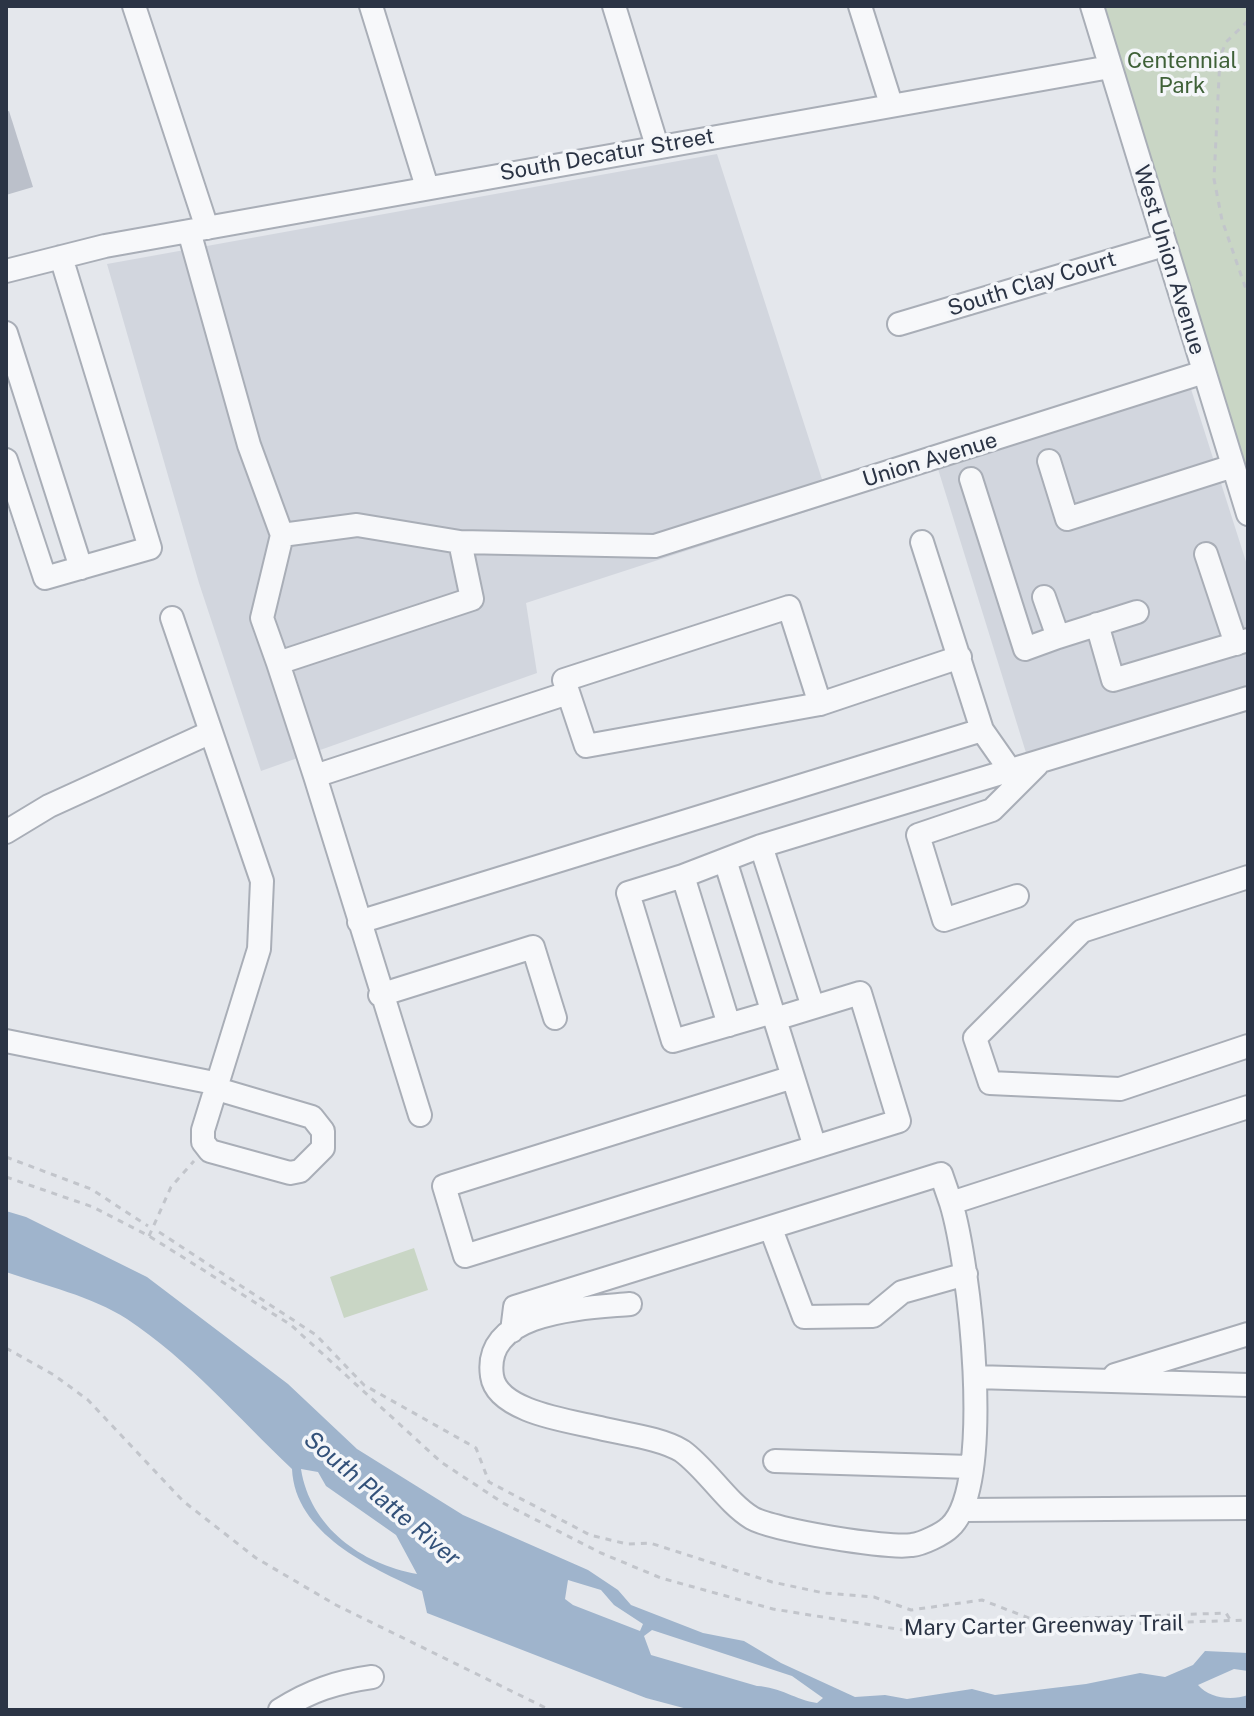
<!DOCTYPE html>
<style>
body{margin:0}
#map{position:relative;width:1254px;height:1716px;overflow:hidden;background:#e4e7ec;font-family:"Public Sans",sans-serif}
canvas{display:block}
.frame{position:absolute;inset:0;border:8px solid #2b3445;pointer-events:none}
</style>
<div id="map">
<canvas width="1254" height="1716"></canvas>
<div class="frame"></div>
</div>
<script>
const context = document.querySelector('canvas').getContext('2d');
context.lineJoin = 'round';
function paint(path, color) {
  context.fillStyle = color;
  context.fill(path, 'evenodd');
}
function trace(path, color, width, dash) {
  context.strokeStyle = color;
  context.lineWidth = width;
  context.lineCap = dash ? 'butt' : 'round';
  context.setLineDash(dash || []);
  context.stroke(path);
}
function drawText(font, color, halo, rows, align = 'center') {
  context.font = font + ' "Public Sans",sans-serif';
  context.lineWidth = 7;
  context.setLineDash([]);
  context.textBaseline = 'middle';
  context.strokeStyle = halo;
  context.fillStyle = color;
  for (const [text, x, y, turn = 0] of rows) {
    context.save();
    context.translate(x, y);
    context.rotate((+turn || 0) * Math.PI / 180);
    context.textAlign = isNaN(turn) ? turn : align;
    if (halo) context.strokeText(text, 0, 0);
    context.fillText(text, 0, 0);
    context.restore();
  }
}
paint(new Path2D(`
 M717 154 830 504 526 603 537 673 261 771 199 583 107 264Z
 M1191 389 1248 568V686L1027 756 938 469Z`), '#d2d6de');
paint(new Path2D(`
 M1092 6H1248V514Z
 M414 1248 428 1290 344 1318 330 1277Z`), '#c9d6c5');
paint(new Path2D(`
 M6 1211 26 1217 147 1277 288 1384 357 1449 463 1515 588 1570 618 1590 631 1605 703 1633 744 1641 781 1663 855 1697 885 1695 907 1699 972 1689 995 1695 1086 1684 1140 1673 1165 1677 1193 1665 1205 1651 1248 1653V1671L1234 1669 1198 1685C1209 1698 1231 1701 1248 1695V1710H691L646 1698 427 1613 422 1591C370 1567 295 1534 292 1469 238 1418 189 1360 127 1319 91 1296 46 1286 6 1272ZM301 1469 318 1472 326 1486 396 1535 417 1574C361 1564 310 1527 301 1469ZM568 1580 601 1590 614 1605 643 1624 640 1631 573 1605 565 1599ZM652 1630 792 1676 823 1698 817 1703C796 1700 780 1687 757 1686L651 1655 644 1636Z`), '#9fb4cc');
paint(new Path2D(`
 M9 111 33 187 6 195V112Z`), '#bbc0ca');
const minor = new Path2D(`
 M134 6 207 228
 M371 6 427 187
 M614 6 657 146
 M860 6 891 104
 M1092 6 1248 514
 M189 231 249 445 282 535 357 525 460 542 655 546 1204 372
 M6 271 105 246 1110 67
 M899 324 1164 245
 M6 333 81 568
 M6 460 45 578 150 548 61 257
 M1049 461 1067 519 1233 466
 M971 479 1025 649 1058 637
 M282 535 262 618 278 663 472 599 460 542
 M922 542 982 730 1010 770
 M1206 554 1236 644
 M1044 597 1058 637 1137 612
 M172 618 262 881 259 949 203 1130V1142L210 1151 290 1173 300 1171 323 1148V1131L312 1117 217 1089
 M1097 624 1113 680 1248 640
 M278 663 315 776
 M820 704 789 607 564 680 586 746 820 704 960 657
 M6 832 49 806 209 733
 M725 860 814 1144
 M683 876 761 846
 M1248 877 1082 931 975 1038 990 1083 1120 1089 1248 1046
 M1017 896 944 920 918 835 992 810 1037 765
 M359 922 982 730
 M380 995 533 947 555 1018
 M813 1007 761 846 1248 698
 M775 1019 860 993 899 1121 465 1256 444 1186 793 1077
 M729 1025 683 876 628 893 673 1041 773 1012
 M6 1041 219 1084
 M420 1115 315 776 568 693
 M771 1229 804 1317 873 1316 902 1292 966 1274
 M630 1304C589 1308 482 1309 492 1376 497 1412 571 1421 600 1428 624 1434 661 1438 682 1451 707 1469 727 1503 752 1518 773 1530 888 1549 912 1545 922 1544 943 1534 950 1527 996 1485 969 1261 951 1203L1248 1107
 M512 1331 515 1307 941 1174 951 1203
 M1115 1375 1248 1334
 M975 1377 1248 1385
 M775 1461 970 1467
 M965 1510 1248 1508
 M280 1710C310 1691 336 1682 372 1677`);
trace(minor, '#a9aeb7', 26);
trace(new Path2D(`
 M1248 21 1226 42 1220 57 1214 179 1222 220 1248 295
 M6 1157 91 1189 148 1226
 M6 1177 93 1207 149 1236 291 1325 441 1462 503 1503 601 1553 661 1578 773 1609 909 1631 1248 1620
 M159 1232 316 1335 364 1385 476 1448 489 1482 590 1535 627 1544 650 1543 772 1582 824 1593 874 1597 911 1610 982 1600 1034 1620 1226 1613 1231 1621
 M149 1236 171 1187 194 1161
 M6 1348 54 1375 88 1400 183 1501 256 1558 336 1605 550 1710`), '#c2c5cb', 3, [6, 6]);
trace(minor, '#f7f8fa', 22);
drawText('22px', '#3f6138', '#f4f6f9', [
 ["Centennial",1182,61],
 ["Park",1182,86]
]);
drawText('22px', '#2b3445', '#f4f6f9', [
 ["South Decatur Street",607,155,-10],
 ["West Union Avenue",1169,260,73],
 ["South Clay Court",1032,284,-17],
 ["Union Avenue",930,460,-17],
 ["Mary Carter Greenway Trail",1044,1626,-1]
]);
drawText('italic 24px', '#34527a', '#f4f6f9', [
 ["South Platte River",382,1499,40]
]);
</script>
